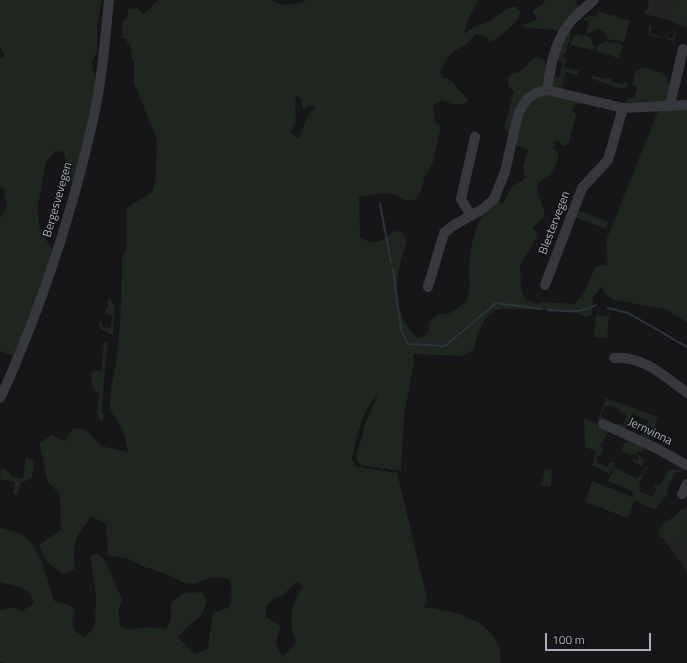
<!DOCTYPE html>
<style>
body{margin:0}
#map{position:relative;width:687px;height:663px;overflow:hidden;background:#161618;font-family:"Titillium Web",sans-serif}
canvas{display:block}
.scale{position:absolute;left:545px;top:633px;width:106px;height:18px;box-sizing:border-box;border:2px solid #a8adb8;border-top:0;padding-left:5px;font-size:12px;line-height:14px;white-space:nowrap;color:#a8adb8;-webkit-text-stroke:3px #111113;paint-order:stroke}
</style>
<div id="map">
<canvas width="687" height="663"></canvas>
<div class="scale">100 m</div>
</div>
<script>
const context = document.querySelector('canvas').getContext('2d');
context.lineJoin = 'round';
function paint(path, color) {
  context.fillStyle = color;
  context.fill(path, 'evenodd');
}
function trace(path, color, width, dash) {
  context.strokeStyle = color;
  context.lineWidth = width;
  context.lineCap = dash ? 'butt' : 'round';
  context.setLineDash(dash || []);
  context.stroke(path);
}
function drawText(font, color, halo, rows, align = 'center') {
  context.font = font + ' "Titillium Web",sans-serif';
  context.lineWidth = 3;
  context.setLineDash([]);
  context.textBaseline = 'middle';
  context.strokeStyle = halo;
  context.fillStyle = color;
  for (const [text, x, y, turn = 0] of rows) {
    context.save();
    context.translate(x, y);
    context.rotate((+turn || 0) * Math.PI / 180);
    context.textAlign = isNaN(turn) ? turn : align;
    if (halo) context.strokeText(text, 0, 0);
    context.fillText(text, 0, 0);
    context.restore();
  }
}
paint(new Path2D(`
 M646 0H687V27L676 24V22L645 14 649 2Z
 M687 507V572L658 532 661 526Z`), '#222225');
paint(new Path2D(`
 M0 0H101V2L97 26V50L92 63 95 77V97L72 185 64 152 55 151 46 162 37 211 40 230 53 251 30 318 14 356 0 351V218L7 207 3 188H0V59L5 57 0 46Z
 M158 0H272C283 8 294 5 307 0H478L468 20 464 34 477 25 486 23 510 7H516L521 12C518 24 501 36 490 42L486 37 476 34C466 48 459 46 449 56 443 62 444 68 440 72L443 78 450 79 468 100 464 104 454 105 443 100 435 103 433 109 436 123 441 125 433 162 425 177 419 196 414 200H405L397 195 387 193 359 197 360 238C377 246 381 242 394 231L402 232 407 239C396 276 387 307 417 338L423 337 428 332 429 322 437 315 450 313 456 309 467 300C472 287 468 279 469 266 470 253 474 225 484 215 488 211 493 208 497 203H503L512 186 522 181 525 177 523 166 528 150 514 144 518 123 529 102 546 93 582 100 580 105 576 104 573 107 572 110 576 116 568 144 564 146 557 140 553 148 559 154C557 161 555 169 550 174 546 178 541 179 538 185 534 195 549 209 543 219 540 222 536 223 533 227L537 234V237L520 265 521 288 525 299 536 304 542 302 574 304 584 293 596 266 608 265 606 241 658 111 687 108V322L665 309 614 300 604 293 602 286 593 298 592 315 585 317C583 316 580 314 577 313 565 311 504 306 495 311 481 318 477 337 474 350L462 356 414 354V362L404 416 401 471 360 465 356 457 366 421 378 395C364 403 355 444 352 459L357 467 397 473 428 602 423 607C457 612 502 620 501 663H4L0 661V610L15 607 22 611 34 604C30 585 17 587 0 582V528C7 530 15 531 21 534 39 542 49 584 54 601L65 604 75 608 72 621 75 631 85 637 95 627 96 595 90 556 98 553 107 564 122 600 118 613 120 626 131 630 147 627 166 629 171 619V603C183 592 187 591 203 593L207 602 201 616 189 625 178 637 195 655 208 648 213 613 229 607 232 596 230 579 212 577 193 584 182 582 166 574 142 566 128 559 108 555 106 523 91 517C74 538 73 543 75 569L63 574 47 562 39 545 61 530 60 495 48 482 39 443 52 435 65 441 73 428 86 430 101 446 128 452C127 441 123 430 117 420 115 416 110 413 110 407 109 389 115 373 117 356 121 323 122 290 122 257L127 248V208L152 192 155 183 156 168 157 140 134 83V60L132 58 130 44H127V39L118 37H122L123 22 127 18 128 9H133L136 7 144 14ZM296 96 301 98 303 110 309 105 316 106C306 116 303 126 299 139L291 132 296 122 295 111ZM297 582 300 583 303 587C294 598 289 615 292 630 293 634 295 638 296 643 292 650 286 652 282 658L276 642 281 626 266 617C266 601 270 603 282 595 287 592 291 586 297 582Z
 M545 0H574L582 9 561 30 524 28 523 24 533 22 537 18 533 13 536 8 543 4Z
 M650 0H655L653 8 660 10V12L662 13 660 15 647 11Z
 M674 0H687V21L681 19 679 23 669 20Z
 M598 11 612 16 613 14 618 16 617 18 628 20 630 19 624 42 608 39C604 31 598 25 590 34L586 33 589 21 584 20V18L590 16 596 17Z
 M649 25 652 26 650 33 666 39 667 37 672 39 675 29 676 34 674 41 648 35Z
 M568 31 571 34 565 54 563 53 562 57 567 59 564 68 579 71 578 75 566 72 562 88 551 86 553 76 559 78 563 62 554 60Z
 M576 34 590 37 594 47 593 50 570 45 574 35Z
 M606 41 623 45 619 59 608 54 607 56 596 51 597 46Z
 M536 56 542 58 545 61 546 72 542 87 534 91 510 134 504 128 514 92 508 85V77L513 73 519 72Z
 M642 67 663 73 672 87 667 101 626 102 628 97 634 98 637 87 632 85 636 71Z
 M592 76 612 79 611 81 622 84 623 82 629 84 623 89 592 79Z
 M577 210 608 222 606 229 574 217Z
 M108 298 115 305 113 335C106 332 98 331 99 322L102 323V327L111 328 112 315 105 314 106 308H108Z
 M596 315 609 316 607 338 594 337Z
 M104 342H108C105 366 103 387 102 412L105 416 101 422 97 414 99 392 95 391 92 387 91 373 100 369 101 374Z
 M606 398 658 417 654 429H653L648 440 640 437 649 421 637 416 635 419 636 415 633 413 624 432 615 428 617 423 623 425 627 413 619 412 620 409 613 406H605L601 416 603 417 602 422 598 421Z
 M584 418 610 430 600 445 603 450 600 456 598 455 596 458 599 464 607 467 610 462 615 463 609 474 592 465 596 451 585 447Z
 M627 437 645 446 643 452 638 451 637 453 645 460 642 466 632 461 633 458 638 460 639 456 633 454 632 456 621 451 625 442 630 443 631 440 625 441Z
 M26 457 31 458 34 464 32 478 21 483 17 495 13 494 15 482 0 479 1 467 11 474V476L23 479Z
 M676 464H680V467L676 465 675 471 680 468 681 472 675 473 667 490V495L655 509 646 506 635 500 628 518 585 502 592 481 632 497 634 492 608 481 614 467 637 479 640 475 643 476 646 467H648L638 486 641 488 640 492 652 497 657 489 653 487 654 485 659 486 669 469 674 470Z
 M545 469 552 470 551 486H541Z
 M684 508C687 520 686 533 683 545L660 537 658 530Z`), '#1e261f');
trace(new Path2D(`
 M380 204 391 262
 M393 269 401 330 408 344 445 346 496 303 541 309
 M608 308 628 313 687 347
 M548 310C565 311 580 314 596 305`), '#2c353c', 2);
trace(new Path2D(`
 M547 90C551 63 555 39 573 19 580 12 587 6 594 0
 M670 105 683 49
 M471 216 461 199 475 137
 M545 285 582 188 608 160 623 108
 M428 287 444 233 454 225 483 209 494 199 505 172 518 115 522 107 527 99 536 93 547 90 623 108 687 105
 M614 358C644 356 664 376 687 393
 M0 398C13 372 23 345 34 317 58 254 78 187 93 120 102 81 105 40 109 0
 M603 424 656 448 686 465
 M682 494 687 484`), '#37383d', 10);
drawText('12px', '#a8adb8', '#111113', [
 ["Bergesvevegen",58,200,-74],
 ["Blestervegen",555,223,-69],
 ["Jernvinna",650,432,26]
]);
</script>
